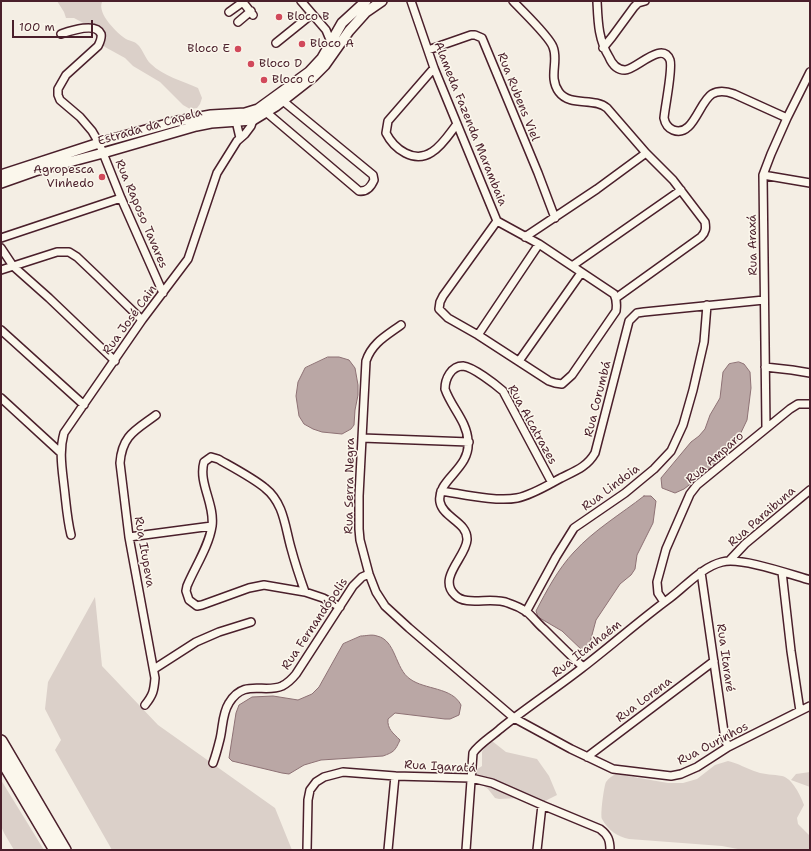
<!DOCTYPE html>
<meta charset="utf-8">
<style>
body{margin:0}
#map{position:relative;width:811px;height:851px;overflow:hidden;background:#f4eee4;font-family:"Shantell Sans",sans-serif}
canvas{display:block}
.frame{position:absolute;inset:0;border:2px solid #4a1f2b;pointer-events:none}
.scale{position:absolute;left:12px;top:20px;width:81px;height:18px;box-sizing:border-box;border:2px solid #4a1f2b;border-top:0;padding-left:5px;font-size:12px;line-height:14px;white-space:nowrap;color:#4a1f2b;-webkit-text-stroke:3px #fbf7ec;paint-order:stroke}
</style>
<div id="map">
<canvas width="811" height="851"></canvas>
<div class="frame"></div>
<div class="scale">100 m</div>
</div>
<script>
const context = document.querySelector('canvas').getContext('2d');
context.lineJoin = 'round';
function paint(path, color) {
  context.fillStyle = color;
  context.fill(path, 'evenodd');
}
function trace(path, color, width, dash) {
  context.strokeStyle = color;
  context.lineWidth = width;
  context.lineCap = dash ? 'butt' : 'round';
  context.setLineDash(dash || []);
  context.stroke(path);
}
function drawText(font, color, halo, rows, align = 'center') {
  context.font = font + ' "Shantell Sans",sans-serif';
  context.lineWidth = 3;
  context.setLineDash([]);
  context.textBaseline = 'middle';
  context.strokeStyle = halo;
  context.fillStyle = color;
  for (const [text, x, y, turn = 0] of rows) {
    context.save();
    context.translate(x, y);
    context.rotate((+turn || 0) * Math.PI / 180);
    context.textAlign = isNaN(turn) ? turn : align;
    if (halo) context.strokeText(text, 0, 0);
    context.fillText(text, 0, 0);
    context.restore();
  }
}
paint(new Path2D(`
 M57 1H120L102 2C97 14 117 33 126 39 130 41 134 41 137 44 143 49 145 59 151 64 163 76 183 81 198 88L202 98 200 104 197 108 190 109 183 105 160 82 133 66 125 58 105 47 96 37 91 27 74 18H66L64 12Z
 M95 597 102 666 158 725 275 808 292 850H112L55 750 61 740 45 709 48 682Z
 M488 741H492L506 752 537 759 549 776 557 795 539 804 519 798 499 799 495 798 488 789 476 780 474 775 476 770 482 766V752Z
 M728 761C738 763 747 769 757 772 765 775 773 774 782 776 792 778 801 796 804 805L797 818 798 824 810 836V850H743L722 846 629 839C618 837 608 830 602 819 600 815 604 786 606 782 609 778 612 776 616 774L668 783H683L697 779 715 765Z
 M810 772V787L791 780 796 774Z
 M1 780 44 850H14L4 833 1 826Z`), '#dbd0c9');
const water = new Path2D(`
 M328 357H339L349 360 355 368 358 385V395L355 410 354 425 351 429 342 434 322 432 313 429 304 424 299 416 296 396 298 382 305 368Z
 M739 362 744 364 750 372 751 388 747 420 736 443 711 468 684 489 675 493 662 488 661 478 691 442 699 436 705 429 710 415 720 398 723 372 729 364Z
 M644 496H651L656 501 653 523 637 555 635 569 631 575 620 584 596 620 589 646 583 651 562 631 538 617 536 611C547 590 558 569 574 552 594 530 621 514 644 496Z
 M361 636C366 636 372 634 377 636 396 640 395 669 410 679 425 690 452 687 461 705L459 715 450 719H445L395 713 388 719C387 729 393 733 400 740 395 751 394 752 383 756L321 760 304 765 289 774 282 773 232 761 229 758 236 713 239 705 252 697 273 696 298 700 312 694 319 687 343 644Z`);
paint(water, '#baa7a5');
trace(water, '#8d7174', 1);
const minor = new Path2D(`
 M242 1 253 15
 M301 1 326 30 331 42 333 44
 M411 1 434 68 497 221 539 244 614 294C617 300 617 304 616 311L572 375 562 384 555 383 549 381 478 335 448 318 439 309 440 302 443 296 497 221
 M513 1C522 11 549 36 553 47 559 61 548 77 559 92 570 107 594 97 607 108L646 153 673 180 705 222C706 228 706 232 701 237L616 298
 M597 1C598 21 598 39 609 57 612 64 617 70 625 70 636 70 662 40 670 60 673 69 665 106 664 118 665 123 668 128 673 130 693 138 699 102 712 94 719 90 726 91 734 94L787 118
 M229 12 243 2
 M238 22 251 11
 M61 34C70 31 96 22 101 34 102 38 100 42 98 46L66 75 58 89V95L60 100 80 117 92 131 99 143 121 198 163 293
 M276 43 312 14
 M603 48 612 37 634 7 638 3 645 1
 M428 50 471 35H475L482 38 538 173 555 218
 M434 68 388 121 386 133C394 149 414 164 432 152 442 146 450 133 457 124
 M266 112 359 191C367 192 371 187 374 180L373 175 283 101
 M237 117 236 121 240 138
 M763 175 810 183
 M525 237 597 189 646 153
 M1 238 121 198
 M1 248 13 266 49 298 115 361
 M572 266 681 190
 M1 270 57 252H69L77 257 98 277 142 320
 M401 325C386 336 372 343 366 361L359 496V529L360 540 369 574 376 592 385 606 409 628 514 718 571 749 613 769 671 776 681 774 697 767 728 747 810 706
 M1 330 84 405
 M478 335 539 244
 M519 361 581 273
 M765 367 792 370 810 373
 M1 398 61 453
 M766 428 763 175 771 154 787 118 810 72
 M362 438 469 442
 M552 483 503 391C495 384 473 367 463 366 451 366 445 379 445 389 451 407 467 421 468 441 471 469 436 480 440 502 443 518 468 522 467 540 466 557 437 578 455 595 466 607 492 596 508 603 514 605 521 608 527 612 533 617 538 624 544 629 557 642 570 655 583 667
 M441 491C462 494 496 502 517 498 532 495 548 485 561 478 575 471 587 467 595 453L629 321 637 313 644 312 764 300
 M71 535C67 519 66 502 64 486 62 468 59 451 64 433L142 320 188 259 217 173 237 141 245 134 251 126 253 120
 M129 537 212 526
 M729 561 745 544 810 490
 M701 572 725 739 728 747
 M782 572 791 651 800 711
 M305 592C300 578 295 563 291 548 285 527 284 503 265 488 253 478 232 467 218 459L211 457 204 462C198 483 215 504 212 526 209 546 195 567 187 586L186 591 189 600 197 606 202 605 249 588 264 585 305 592 323 598 340 607
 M664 602 658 593 657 582 666 549 690 494 697 485 790 409 798 404H810
 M526 612 556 557 574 528 625 493 654 469 671 451 683 425 693 390 704 342 707 305
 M154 669 196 642 219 632 251 622
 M145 705C153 695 154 691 155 678L129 537 120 463C122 435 136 430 156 415
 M587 757 714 661
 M213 763C216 755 218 747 220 739 223 727 222 714 229 703 244 678 264 694 282 686 288 683 292 679 296 674L353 586 362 577 369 574
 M307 850 308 800 310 790 316 782 324 777 343 772 395 776 471 778 492 783 542 805 600 829C608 835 610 840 610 850
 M388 850 395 776
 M466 850 473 753C479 744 491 737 500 729 526 708 555 689 582 668 612 645 640 620 670 598 686 586 702 567 722 562 741 557 789 574 810 580
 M537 850 542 805`);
const major = new Path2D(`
 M1 175 99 143 178 121 211 115 245 113 258 109 309 72 322 58 342 23 366 1
 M1 183 35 171 103 153 196 126 211 123 253 120 276 106 313 77 325 65 349 31 366 12 382 1`);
const highway = new Path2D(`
 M1 741 65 850
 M1 759 55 850`);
trace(minor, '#4a1f2b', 10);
trace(major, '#4a1f2b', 12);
trace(highway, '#4a1f2b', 14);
trace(minor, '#fbf7ec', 7);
trace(major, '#fbf7ec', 9);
trace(highway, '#fbf7ec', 11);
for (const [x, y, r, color] of [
 [279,17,4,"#d1495b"],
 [302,44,4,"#d1495b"],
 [238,49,4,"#d1495b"],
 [251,64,4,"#d1495b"],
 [264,80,4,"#d1495b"],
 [102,177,4,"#d1495b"]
]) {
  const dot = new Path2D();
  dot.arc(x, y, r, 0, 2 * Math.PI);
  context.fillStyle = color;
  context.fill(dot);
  trace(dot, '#fbf7ec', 1.5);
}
drawText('12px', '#4a1f2b', '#fbf7ec', [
 ["Bloco B",287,17],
 ["Bloco A",310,44],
 ["Bloco E",230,49,"right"],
 ["Bloco D",259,64],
 ["Bloco C",272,80],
 ["Agropesca",94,170,"right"],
 ["Vinhedo",94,184,"right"]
], 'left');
drawText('12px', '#4a1f2b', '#fbf7ec', [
 ["Rua Rubens Viel",518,97,68],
 ["Alameda Fazenda Marambaia",470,124,68],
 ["Estrada da Capela",150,127,-16],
 ["Rua Raposo Tavares",141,214,67],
 ["Rua Araxá",753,245,-91],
 ["Rua José Cain",130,320,-54],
 ["Rua Corumbá",598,399,-76],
 ["Rua Alcatrazes",532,425,61],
 ["Rua Amparo",715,458,-41],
 ["Rua Serra Negra",350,486,-89],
 ["Rua Lindoia",611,488,-37],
 ["Rua Paraibuna",762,517,-41],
 ["Rua Itupeva",144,552,80],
 ["Rua Fernandópolis",315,624,-56],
 ["Rua Itanhaém",587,649,-38],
 ["Rua Itararé",725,658,82],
 ["Rua Lorena",644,700,-37],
 ["Rua Ourinhos",713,744,-28],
 ["Rua Igaratá",440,767,3]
]);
</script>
